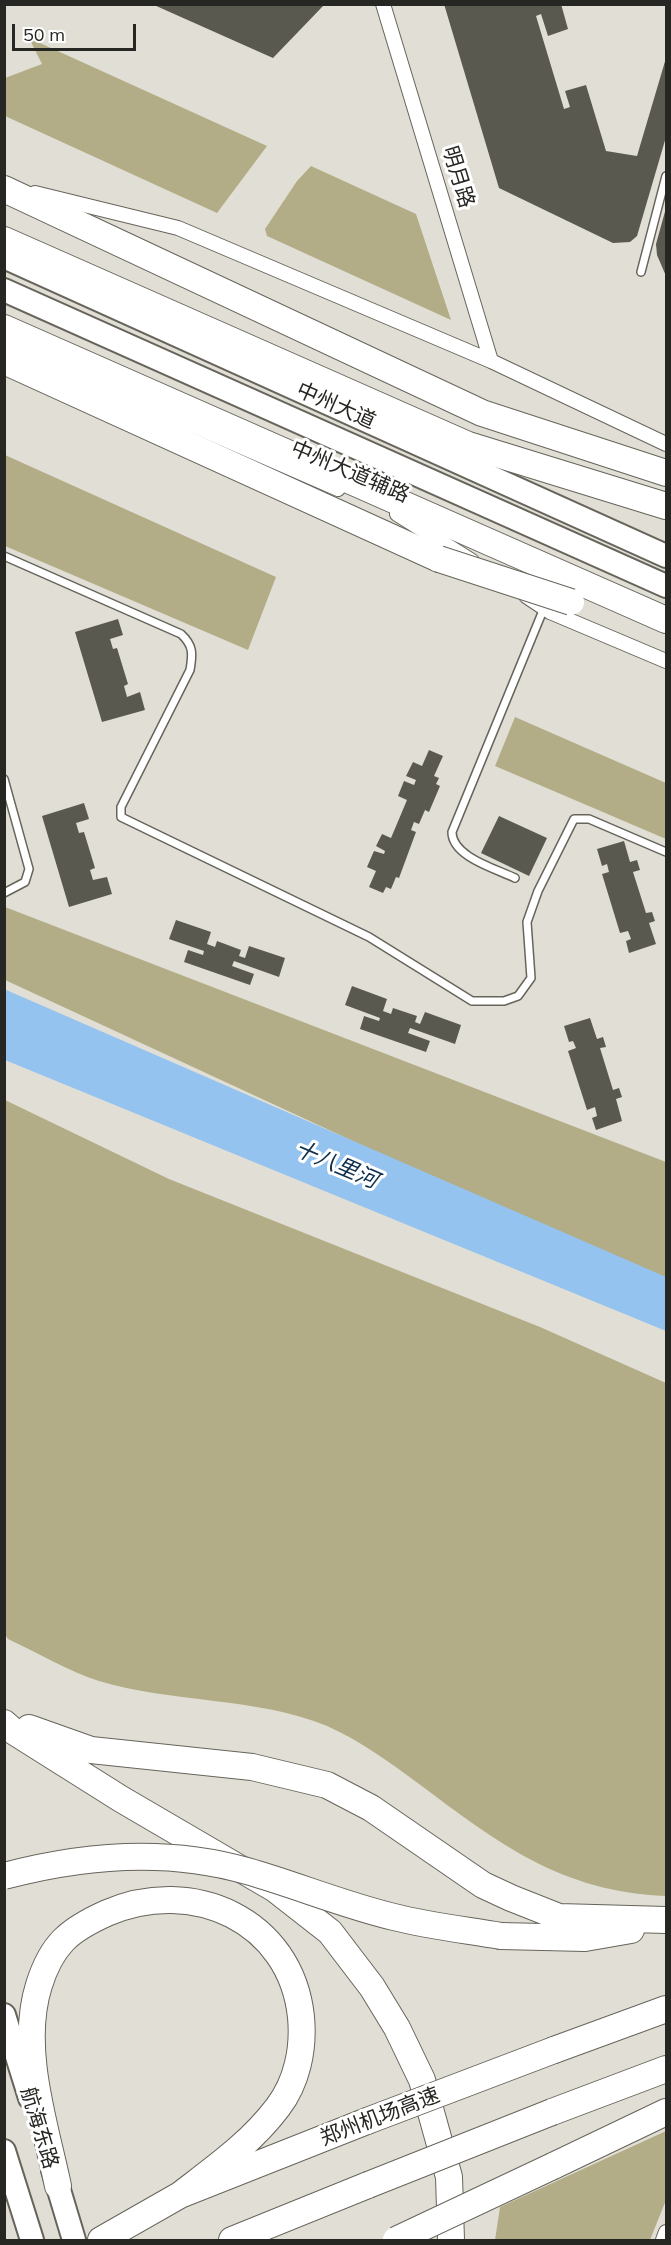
<!DOCTYPE html>
<meta charset="utf-8">
<style>
body{margin:0}
#map{position:relative;width:671px;height:2245px;overflow:hidden;background:#e1dfd5;font-family:Mulish,sans-serif}
canvas{display:block}
.frame{position:absolute;inset:0;border:6px solid #262622;pointer-events:none}
.scale{position:absolute;left:12px;top:24px;width:124px;height:27px;box-sizing:border-box;border:3px solid #262622;border-top:0;padding-left:8px;font-size:18px;line-height:21px;white-space:nowrap;color:#262622;-webkit-text-stroke:4px #fff;paint-order:stroke}
</style>
<div id="map">
<canvas width="671" height="2245"></canvas>
<div class="frame"></div>
<div class="scale">50 m</div>
</div>
<script>
const context = document.querySelector('canvas').getContext('2d');
context.lineJoin = 'round';
function paint(path, color) {
  context.fillStyle = color;
  context.fill(path, 'evenodd');
}
function trace(path, color, width, dash) {
  context.strokeStyle = color;
  context.lineWidth = width;
  context.lineCap = dash ? 'butt' : 'round';
  context.setLineDash(dash || []);
  context.stroke(path);
}
function drawText(font, color, halo, rows, align = 'center') {
  context.font = font + ' Mulish,"Noto Sans SC",sans-serif';
  context.lineWidth = 6;
  context.setLineDash([]);
  context.textBaseline = 'middle';
  context.strokeStyle = halo;
  context.fillStyle = color;
  for (const [text, x, y, turn = 0] of rows) {
    context.save();
    context.translate(x, y);
    context.rotate((+turn || 0) * Math.PI / 180);
    context.textAlign = isNaN(turn) ? turn : align;
    if (halo) context.strokeText(text, 0, 0);
    context.fillText(text, 0, 0);
    context.restore();
  }
}
paint(new Path2D(`
 M29 38 267 146 217 213 5 116V78L42 64Z
 M311 166 416 214 451 320 267 236 265 229 297 181Z
 M5 455 276 577 248 650 5 546Z
 M515 717 666 783V839L495 766Z
 M5 907 666 1162V1286L5 980Z
 M5 1100 169 1179 540 1327 666 1383V1896C562 1892 499 1844 419 1784 389 1762 361 1741 327 1726 258 1697 170 1703 99 1681 68 1671 38 1653 8 1639L4 1633Z
 M666 2131V2200L650 2240H495L500 2207Z`), '#b3ad87');
paint(new Path2D(`
 M4 989 666 1277V1331L5 1060Z`), '#95c3f0');
paint(new Path2D(`
 M444 4H561L568 29 548 36 541 14 536 16 561 99 564 109 570 107 565 91 586 85 606 151 637 156 666 58V137L637 236 630 242 613 243 499 188Z
 M154 5H324L273 58Z
 M666 208V276L657 255 656 244Z
 M118 619 123 635 110 639 113 649 117 648 128 684 124 686 127 697 140 692 145 710 102 722 75 632Z
 M429 750 443 756 434 776 439 778 436 784 440 786 429 812 425 810 419 824 414 822 411 830 416 832 399 878 396 877 391 889 386 887 383 893 369 887 376 871 367 867 374 851 384 854 385 851 376 846 382 834 391 838 407 800 398 796 404 781 414 785 416 780 406 776 413 762 422 766Z
 M84 803 89 819 76 823 79 833 84 832 95 868 90 870 93 880 107 877 112 894 69 907 42 816Z
 M499 816 547 838 529 876 481 853Z
 M624 841 630 862 637 860 640 870 633 872 646 913 652 912 655 921 649 923 656 944 629 953 626 941 631 939 628 931 620 933 602 874 609 872 607 864 602 866 597 849Z
 M176 920 211 932 207 944 215 947 217 941 241 950 239 956 245 958 249 946 285 958 279 977 234 961 232 966 254 974 250 985 184 962 188 950 203 955 204 951 169 939Z
 M352 986 387 999 383 1011 391 1014 393 1008 417 1016 415 1022 420 1024 425 1012 461 1025 455 1044 410 1028 408 1033 430 1041 426 1052 360 1029 364 1016 379 1021 380 1018 345 1005Z
 M590 1018 597 1039 603 1037 606 1047 600 1048 613 1090 619 1088 622 1097 616 1099 622 1121 596 1130 592 1118 597 1116 595 1107 587 1110 568 1051 576 1048 573 1041 569 1042 564 1026Z`), '#5a5950');
const lane = new Path2D(`
 M641 272 666 176
 M4 556 181 634C193 645 193 653 190 670L121 807V817L369 937 472 1001H504L518 996 531 978 527 922 538 891 574 819H589L666 852
 M4 779 29 869 25 882 4 893
 M515 878C497 869 452 857 452 832L544 608`);
const street = new Path2D(`
 M383 4 491 361
 M35 193 178 228 491 361 666 444
 M4 343 338 489
 M397 514 472 561
 M526 596 550 612 666 661
 M663 2240 666 2232`);
const primary = new Path2D(`
 M4 257 666 556
 M4 290 666 586
 M4 2015 30 2098
 M4 2151 32 2240
 M53 2170 74 2240`);
const highway = new Path2D(`
 M4 189 482 413 666 473
 M4 240 468 445 666 506
 M4 328 666 620
 M4 361 439 559
 M4 1723 13 1731 121 1799 275 1889 330 1932 372 1987 397 2028 422 2080 449 2177 451 2240
 M29 1728 91 1750 252 1767 327 1785 371 1808 483 1885 511 1898 559 1917 666 1920
 M501 1936 585 1938 631 1930
 M554 2050 666 2009
 M552 2112 666 2069
 M553 2166 666 2112
 M58 2186C45 2124 19 2048 39 1985 52 1944 69 1930 107 1913 192 1876 291 1920 301 2017 304 2049 297 2082 278 2107 251 2143 215 2168 180 2195
 M101 2240 180 2195 367 2121
 M232 2240 368 2185`);
trace(lane, '#66645b', 10);
trace(street, '#66645b', 16);
trace(primary, '#66645b', 26);
trace(highway, '#66645b', 28);
trace(lane, '#fff', 7);
trace(street, '#fff', 14);
trace(primary, '#fff', 22);
trace(highway, '#fff', 26);
const highwayBridge = new Path2D(`
 M439 559 571 602
 M4 1876C83 1855 167 1848 247 1871 296 1885 344 1905 394 1917 429 1926 466 1930 501 1936
 M367 2121 554 2050
 M368 2185 552 2112
 M396 2240 553 2166`);
trace(highwayBridge, '#66645b', 28, []);
trace(highwayBridge, '#fff', 26);
drawText('21px', '#262622', '#fff', [
 ["明月路",458,177,73],
 ["中州大道",336,406,24],
 ["中州大道辅路",350,472,23],
 ["郑州机场高速",380,2117,-21],
 ["航海东路",39,2128,73]
]);
drawText('italic 22px', '#0d2f4c', '#fff', [
 ["十八里河",336,1165,23]
]);
</script>
